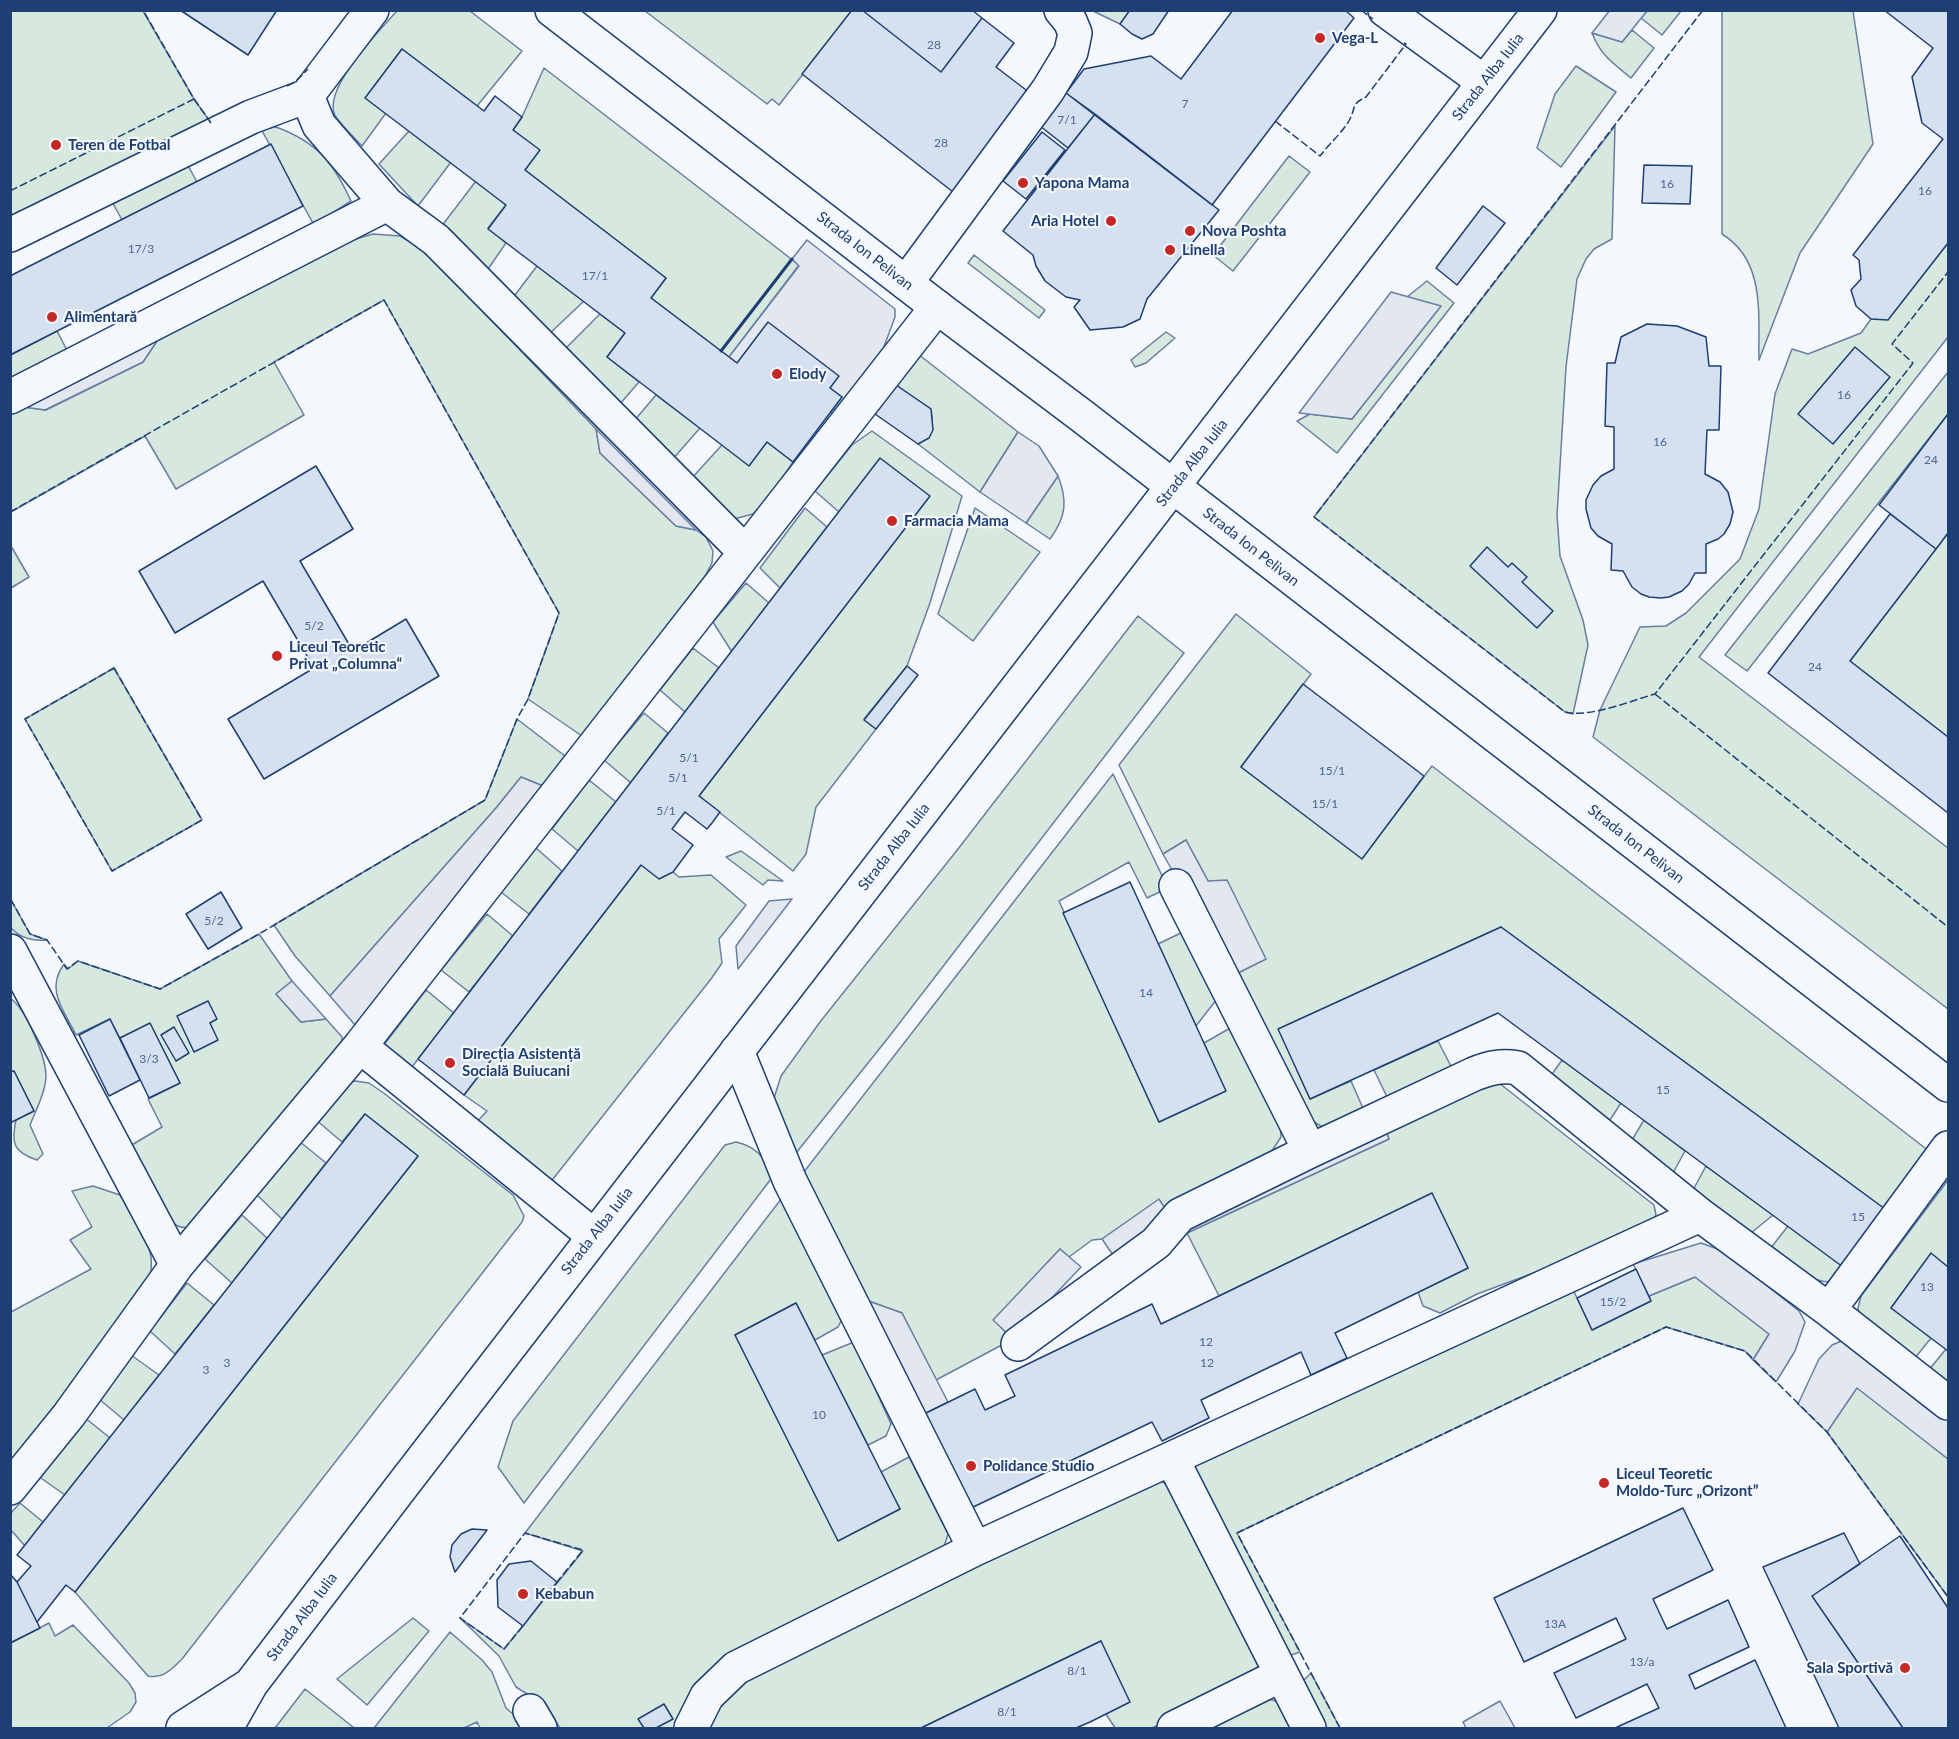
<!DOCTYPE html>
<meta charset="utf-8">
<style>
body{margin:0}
#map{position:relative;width:1959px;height:1739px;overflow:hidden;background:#f4f7fb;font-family:Lato,sans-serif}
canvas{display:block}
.frame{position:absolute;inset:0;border:12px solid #1d3f73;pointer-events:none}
</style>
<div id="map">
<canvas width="1959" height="1739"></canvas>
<div class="frame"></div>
</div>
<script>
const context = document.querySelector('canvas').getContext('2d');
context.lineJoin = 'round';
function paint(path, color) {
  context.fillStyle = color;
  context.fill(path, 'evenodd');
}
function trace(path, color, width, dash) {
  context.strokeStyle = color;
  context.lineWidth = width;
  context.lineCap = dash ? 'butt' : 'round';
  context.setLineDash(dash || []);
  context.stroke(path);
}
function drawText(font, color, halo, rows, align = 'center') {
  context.font = font + ' Lato,sans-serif';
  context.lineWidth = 4.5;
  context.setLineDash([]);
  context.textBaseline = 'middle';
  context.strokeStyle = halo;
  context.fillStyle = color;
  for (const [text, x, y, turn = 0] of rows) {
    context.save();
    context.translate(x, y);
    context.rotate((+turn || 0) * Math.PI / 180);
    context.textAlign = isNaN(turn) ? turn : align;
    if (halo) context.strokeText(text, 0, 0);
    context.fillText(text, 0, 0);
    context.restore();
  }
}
const green = new Path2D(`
 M11 11H143L194 99 211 123 11 224Z
 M397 11H470L522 51 477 106 402 49 366 97 386 113 362 146C355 138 340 124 335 115 322 89 380 30 397 11Z
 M645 11H852L779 105 772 99 767 104Z
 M1093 11H1130L1120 24Z
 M1647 11H1681L1662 35 1641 18Z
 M1722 11H1853L1873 144 1800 253 1759 360C1758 315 1766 261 1722 234Z
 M1632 30 1654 48 1631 78C1613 63 1601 56 1592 33L1622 42Z
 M1576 66 1616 92 1561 167 1537 148 1555 94Z
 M544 68 799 265 729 357 651 298 666 278 525 170 539 150 513 130 522 117Z
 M1615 126 1612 239 1594 249 1586 259 1577 279 1566 367 1557 515 1560 556 1583 620 1588 645 1573 714 1565 712 1314 517Z
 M276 127C317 142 333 162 351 201L314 225 261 129Z
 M409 131 451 162 418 206 379 164Z
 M1289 156 1310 172 1233 271 1213 255Z
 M185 160 197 182 122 220 110 198Z
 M476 181 506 205 488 228 506 243 488 269 480 270 441 227Z
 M373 234 400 236 423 249 596 429 600 453 676 526 696 530 706 537 713 551 712 563 705 576 582 736 528 699 559 613 384 300 274 362 304 415 176 489 145 436 11 512V409L17 406 46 410 143 362 161 335 352 240Z
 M1948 243V337L1699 657 1948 848V1009L1593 737 1600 710 1640 627 1666 626 1686 613 1740 559 1759 509 1775 394 1792 349 1808 354 1861 333 1871 319H1888Z
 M974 255 1045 310 1039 318 968 263Z
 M537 266 584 301 547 336 512 299Z
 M1427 281 1454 303 1337 453 1297 421 1310 414 1352 419 1440 307 1407 297Z
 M600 314 625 333 607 357 639 382 619 405 563 351Z
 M57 331 69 354 14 382 11 376V355Z
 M1166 332 1175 338 1146 363 1135 367 1131 360Z
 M918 354 1018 432 980 492 918 444C936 434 933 428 931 409L896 385 875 414 869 410Z
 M1948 372V414L1747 671 1725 655Z
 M656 395 700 428 672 460 634 421Z
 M872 431 962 496 930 603 907 666 864 719 876 729 816 807 806 854 793 871 699 796 929 497 839 512 815 491 852 445Z
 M767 442 793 462 770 496 753 514 734 519 690 480 722 445Z
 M1058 476C1068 501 1066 517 1050 539L1026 523Z
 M805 508 827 527 780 588 760 568Z
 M975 508 1040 552 973 641 938 614Z
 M1948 533V737L1850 661Z
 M11 546 29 577 11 588H10Z
 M746 583 769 603 732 652 713 622Z
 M1236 614 1311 674 1241 767 1362 858 1432 766 1934 1155 1885 1209 1501 927 1279 1029 1310 1099 1351 1081 1366 1115 1324 1128 1309 1119 1238 973 1265 959 1208 881 1186 840 1163 854 1119 765Z
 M1138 616 1184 653 888 1038 792 1158 773 1111 774 1098 781 1076 820 1022 958 849Z
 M693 648 719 668 685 712 660 690Z
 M114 668 202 820 112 871 25 719Z
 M644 713 668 733 631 783 604 760Z
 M517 719 565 756 548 788 521 777 496 808 330 996 295 956 274 925 485 800Z
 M1113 774 1168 888 1147 898 1129 862 1059 901 1159 1122 1225 1091 1204 1043 1232 1027 1280 1122 1281 1137 1266 1160 1167 1211 1159 1200 1102 1239 1092 1240 1069 1257 1060 1249 994 1320 1013 1339 936 1380 902 1313 863 1299 800 1177Z
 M589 780 616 802 578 851 552 829Z
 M536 848 562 871 529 914 501 892Z
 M741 851 783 881 768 880 763 885 726 857Z
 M641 865 673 872 679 877 711 875 746 905 719 939 722 963 711 979 553 1179 540 1177 474 1125 487 1111 464 1095Z
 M10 898 30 934 47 940C34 941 20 938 11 928Z
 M487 914 513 936 469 992 441 970Z
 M1187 930 1220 995 1196 1026 1158 944Z
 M259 934 292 981 276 994 301 1022 326 1019 342 1037V1044L197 1225C190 1227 185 1229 178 1226 162 1220 139 1163 130 1146L162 1127 148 1099 180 1083 150 1024 120 1038 110 1019 76 1035C64 1010 45 990 64 964L68 969 78 961 160 989Z
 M426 990 454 1013 408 1072 380 1050Z
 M10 998C26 1009 45 1055 46 1075 46 1091 36 1110 30 1125L43 1154 37 1160C13 1152 11 1143 16 1120L34 1111 14 1071 11 1072Z
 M1438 1041 1453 1070 1390 1103 1374 1070Z
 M1562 1060 1621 1103 1608 1123 1550 1077Z
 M355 1081 369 1083 385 1094 513 1195 524 1216 522 1222 182 1659C172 1669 163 1679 148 1676L75 1592 418 1156 365 1114 342 1142 315 1119 346 1083Z
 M1499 1083 1654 1205 1656 1215 1648 1228 1633 1236 1477 1294 1440 1313 1423 1306 1418 1292 1468 1268 1432 1194 1219 1296 1187 1233 1389 1139 1385 1129 1473 1087Z
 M1644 1120 1685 1151 1672 1175 1632 1140Z
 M299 1141 326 1163 282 1219 256 1194Z
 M736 1142C758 1147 763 1158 774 1175L524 1503 498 1467 513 1421 725 1145Z
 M1706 1166 1773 1215 1751 1233 1693 1190Z
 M1948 1180V1267L1931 1254 1891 1308 1931 1338 1915 1358 1860 1318 1858 1308 1861 1296Z
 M93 1186 120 1195C130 1211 145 1234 150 1252 153 1263 151 1275 148 1286L11 1472V1312L91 1269 70 1240 92 1227 72 1191Z
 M785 1194 844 1315 838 1327 815 1340 796 1303 735 1335 838 1540 900 1509 881 1472 909 1457 948 1534 943 1550 842 1602 677 1728H560L546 1706 516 1687 499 1656 460 1618 504 1649 583 1551 525 1533Z
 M242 1215 267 1238 232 1283 205 1259Z
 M1788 1226 1843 1266 1832 1282C1808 1283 1788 1263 1770 1249Z
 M1695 1277 1769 1334 1753 1360 1745 1351 1666 1327 1237 1533 1300 1652 1291 1655 1282 1650 1187 1464 1571 1285 1592 1330 1651 1301 1649 1296Z
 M187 1283 214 1305 175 1354 150 1331Z
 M854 1342 891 1424 886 1436 868 1445 822 1355Z
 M1946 1349 1948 1351V1387L1928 1371Z
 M131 1355 159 1375 124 1420 99 1399Z
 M1857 1387 1948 1459V1597L1827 1432Z
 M84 1417 110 1438 65 1495 38 1476Z
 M1157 1479 1166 1484 1178 1501 1259 1659 1258 1669 1253 1679 1152 1728H1115L1106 1714 1101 1641 921 1728H702L732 1684Z
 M20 1503 43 1522 25 1546 11 1530V1513Z
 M413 1618 429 1631 367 1705 337 1679Z
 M49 1623 55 1636 73 1625 129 1683 135 1693 136 1702 130 1712 107 1728H11V1643Z
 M450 1632 482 1660 492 1672 506 1708 529 1728H480L477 1722 464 1728H374Z
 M1311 1673 1340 1728H1320L1303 1681Z
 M305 1689 353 1727 352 1728H275Z
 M1268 1699 1280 1702 1295 1728H1197Z`);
paint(green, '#d7e8df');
trace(green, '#687fa3', 1.5);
const parking = new Path2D(`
 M1610 10H1647V11L1622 42 1592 33Z
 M807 240 895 309V317L875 371 838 417 831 412 842 397 830 388 737 363 729 357 799 266 792 259Z
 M1391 292 1441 306 1352 419 1299 413Z
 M161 335 143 362 45 410 17 406Z
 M596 429 696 530 676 526 600 453Z
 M1018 432 1039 446 1058 476 1026 523 980 492Z
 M521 777 548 788 360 1026 355 1025 330 996 496 808Z
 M1186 840 1208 881 1227 880 1266 959 1238 973 1197 892 1186 895 1163 854Z
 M792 899 738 969 736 946 769 901Z
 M292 981 326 1019 301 1022 276 994Z
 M1385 1129 1389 1139 1187 1233 1183 1225Z
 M1159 1199 1172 1219 1115 1258 1102 1239Z
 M1701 1243 1723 1251 1799 1311 1805 1322 1795 1351 1776 1382 1753 1360 1769 1334 1695 1277 1649 1296 1633 1264Z
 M1060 1249 1081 1267 1013 1339 993 1320Z
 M863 1299 902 1313 948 1402 924 1414Z
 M1844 1340 1948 1419V1459L1857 1388 1827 1432 1798 1404 1819 1359 1832 1345Z
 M1500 1701 1515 1728H1466L1463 1722Z`);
paint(parking, '#e3e8f0');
trace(parking, '#687fa3', 1.5);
const building = new Path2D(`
 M180 10H277L248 55Z
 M852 10H862L941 72 982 18 1014 43 996 67 1030 93 953 192 802 74Z
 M862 10H972L982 18 941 72Z
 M1130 10H1169L1153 34 1142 39 1132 34 1120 24Z
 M1233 10H1345L1354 18 1212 205 1066 93 1084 69 1151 56 1181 79Z
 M1948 10V243L1888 320 1871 319 1856 306 1851 290 1861 279 1859 260 1853 255 1943 139 1922 123 1912 77 1933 48 1884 10Z
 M402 49 484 111 495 96 522 117 513 130 540 150 525 170 666 278 651 298 737 363 768 322 839 376 830 388 842 397 793 462 767 442 749 466 607 357 625 333 488 229 506 205 365 98Z
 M1066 93 1095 114 1068 148 1040 126Z
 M1095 114 1219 210 1147 299 1140 319 1123 327 1090 330 1074 307 1080 300 1066 297 1045 281 1036 266 1033 255 1003 231Z
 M1042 132 1065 150 1026 199 1003 181Z
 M271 144 303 206 10 355V276Z
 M1644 165 1692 166 1690 204 1642 203Z
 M1483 206 1505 223 1457 285 1436 268Z
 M1647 324 1677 326 1706 337 1709 366H1721L1719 430H1707L1705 474 1720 482 1728 492 1733 512 1730 524 1724 534 1718 539 1706 544V573H1695L1689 584 1682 591 1669 597 1661 598 1649 597 1641 594 1632 587 1623 571 1611 570 1612 544 1598 536 1591 528 1586 509V500L1593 485 1601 476 1614 469V427L1605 426 1607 363H1615L1621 337Z
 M1855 347 1890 377 1833 444 1798 414Z
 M896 385 931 409 933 430 929 438 918 444 875 414Z
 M1948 414V533L1936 549 1879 505Z
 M880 458 930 496 699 796 720 812 712 823 707 829 685 812 672 829 693 845 673 872 659 879 641 865 464 1095 418 1059Z
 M316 466 353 529 300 561 353 651 406 619 439 676 264 779 228 719 314 668 263 581 175 633 139 571Z
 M1890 514 1936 549 1850 661 1948 737V813L1768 673Z
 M1487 547 1508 567 1512 563 1527 577 1522 582 1553 611 1537 628 1470 566Z
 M907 666 918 675 876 729 864 720Z
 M1303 684 1424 776 1362 859 1241 767Z
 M1130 882 1226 1091 1159 1122 1063 913Z
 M221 892 242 928 208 949 186 914Z
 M1501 927 1885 1209 1843 1267 1498 1013 1310 1099 1278 1029Z
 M208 1001 217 1019 210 1023 218 1040 194 1052 177 1016Z
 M110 1019 140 1080 109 1096 79 1035Z
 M150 1023 180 1083 149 1098 120 1038Z
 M174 1027 189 1053 176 1061 161 1035Z
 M14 1071 34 1111 10 1123V1072Z
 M365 1114 418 1156 75 1592 66 1585 37 1622 17 1582 31 1566 17 1555Z
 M1432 1193 1468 1268 1335 1333 1347 1358 1311 1375 1301 1352 1201 1400 1209 1418 1162 1441 1152 1422 969 1509 924 1414 975 1389 985 1410 1015 1396 1005 1375 1152 1304 1161 1324Z
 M1931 1253 1948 1267V1351L1891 1308Z
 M1636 1269 1651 1301 1592 1330 1577 1298Z
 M796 1303 900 1509 838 1541 735 1335Z
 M1683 1508 1713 1570 1653 1599 1667 1629 1728 1600 1749 1647 1689 1675 1695 1689 1755 1660 1786 1728H1615L1659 1708 1647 1684 1576 1718 1554 1673 1626 1639 1616 1618 1524 1662 1494 1598Z
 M472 1529 487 1530 455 1572 450 1557 452 1545 461 1534Z
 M1844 1533 1860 1564 1812 1596 1903 1728H1839L1763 1567Z
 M1900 1536 1948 1608V1728H1903L1812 1596Z
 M531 1561 557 1582 523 1626 498 1607 497 1580 509 1564Z
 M10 1574 17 1582 40 1628 10 1643Z
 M1101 1641 1130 1702 1090 1722 1076 1728H921Z
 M664 1704 673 1719 656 1728H644L638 1719Z`);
paint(building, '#d5e0f0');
trace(building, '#1d3f73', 1.5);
const minor = new Path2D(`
 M1385 10 1484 82
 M307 96 319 125 387 204 436 240 745 552
 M10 235 251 117 307 96 372 10
 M906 283 1048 90 1071 52 1075 33 1070 21 1061 10
 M10 397 387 204
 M1176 886 1310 1151
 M10 951 177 1265
 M360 1046 594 1236
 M1829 1310 1948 1148
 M1018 1344 1156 1243 1180 1215 1310 1151 1474 1074C1489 1068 1501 1065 1518 1068L1700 1215 1829 1310 1948 1403
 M1172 1459 1309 1728
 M10 1488 69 1415 177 1265 360 1046 937 307
 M975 1549 1700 1215
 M530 1711 540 1728
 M691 1728 707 1696 736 1668 975 1549 790 1181 737 1051
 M1174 1728 1281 1675`);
const major = new Path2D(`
 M552 10 937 307 1082 416 1948 1085
 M183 1728 247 1687
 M226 1728 251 1684 402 1486 1540 10`);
trace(minor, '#1d3f73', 36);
trace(major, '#1d3f73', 36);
trace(minor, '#f4f7fb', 33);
trace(major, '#f4f7fb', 33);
trace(new Path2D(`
 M1361 10 1373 19
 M1703 10 1314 517 1565 712C1590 718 1630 701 1655 694L1913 363 1892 344 1948 272
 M287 86 295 82 308 69
 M194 99 211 123
 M1275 121 1320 156C1329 144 1343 132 1350 119 1356 107 1351 104 1366 97L1406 44 1404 43
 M10 191 194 99 143 10
 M10 512 384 300 559 613 528 699 517 719 485 800 259 934 160 989 78 961 67 969 47 940 30 934 10 898
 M114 668 202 820 112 871 25 719Z
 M1655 694 1948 927
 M523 1626 504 1649 460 1618 525 1533 583 1550 557 1582
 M1340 1728 1237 1533 1666 1327 1745 1351 1827 1432 1948 1597`), '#1d3f73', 1.5, [8, 3]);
trace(new Path2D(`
 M721 351 792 259`), '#1d3f73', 3);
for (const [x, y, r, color] of [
 [1320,38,6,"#c62828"],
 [56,145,6,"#c62828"],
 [1023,183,6,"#c62828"],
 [1111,221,6,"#c62828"],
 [1190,231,6,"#c62828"],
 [1170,250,6,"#c62828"],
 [52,317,6,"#c62828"],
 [777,374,6,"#c62828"],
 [892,521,6,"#c62828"],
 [277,656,6,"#c62828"],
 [450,1063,6,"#c62828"],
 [971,1466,6,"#c62828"],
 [1604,1483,6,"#c62828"],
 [523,1594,6,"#c62828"],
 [1905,1668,6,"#c62828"]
]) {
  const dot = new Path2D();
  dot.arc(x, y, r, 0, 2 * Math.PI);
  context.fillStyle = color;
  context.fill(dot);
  trace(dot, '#f4f7fb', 2);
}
drawText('12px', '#4b6792', null, [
 ["28",934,45],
 ["7",1185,104],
 ["7/1",1067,120],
 ["28",941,143],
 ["16",1667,184],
 ["16",1925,191],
 ["17/3",141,249],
 ["17/1",595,276],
 ["16",1844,395],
 ["16",1660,442],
 ["24",1931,460],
 ["5/2",314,626],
 ["24",1815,667],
 ["5/1",689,758],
 ["15/1",1332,771],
 ["5/1",678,778],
 ["15/1",1325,804],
 ["5/1",666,811],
 ["5/2",214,921],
 ["14",1146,993],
 ["3/3",149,1059],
 ["15",1663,1090],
 ["15",1858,1217],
 ["13",1927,1287],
 ["15/2",1613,1302],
 ["12",1206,1342],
 ["3",227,1363],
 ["12",1207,1363],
 ["3",206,1370],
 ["10",819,1415],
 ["13A",1555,1624],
 ["13/a",1642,1662],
 ["8/1",1077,1671],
 ["8/1",1007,1712]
]);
drawText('bold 15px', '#1d3f73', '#f4f7fb', [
 ["Vega-L",1332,38],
 ["Teren de Fotbal",68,145],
 ["Yapona Mama",1035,183],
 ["Aria Hotel",1099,221,"right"],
 ["Nova Poshta",1202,231],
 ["Linella",1182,250],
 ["Alimentară",64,317],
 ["Elody",789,374],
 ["Farmacia Mama",904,521],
 ["Liceul Teoretic",289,647],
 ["Privat „Columna“",289,664],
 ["Direcția Asistență",462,1054],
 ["Socială Buiucani",462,1071],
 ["Polidance Studio",983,1466],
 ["Liceul Teoretic",1616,1474],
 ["Moldo-Turc „Orizont”",1616,1491],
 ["Kebabun",535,1594],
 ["Sala Sportivă",1893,1668,"right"]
], 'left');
drawText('15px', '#1d3f73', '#f4f7fb', [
 ["Strada Alba Iulia",1488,77,-52],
 ["Strada Ion Pelivan",865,251,38],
 ["Strada Alba Iulia",1192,463,-52],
 ["Strada Ion Pelivan",1251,547,38],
 ["Strada Ion Pelivan",1636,844,38],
 ["Strada Alba Iulia",894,847,-52],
 ["Strada Alba Iulia",597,1231,-52],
 ["Strada Alba Iulia",302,1617,-53]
]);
</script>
